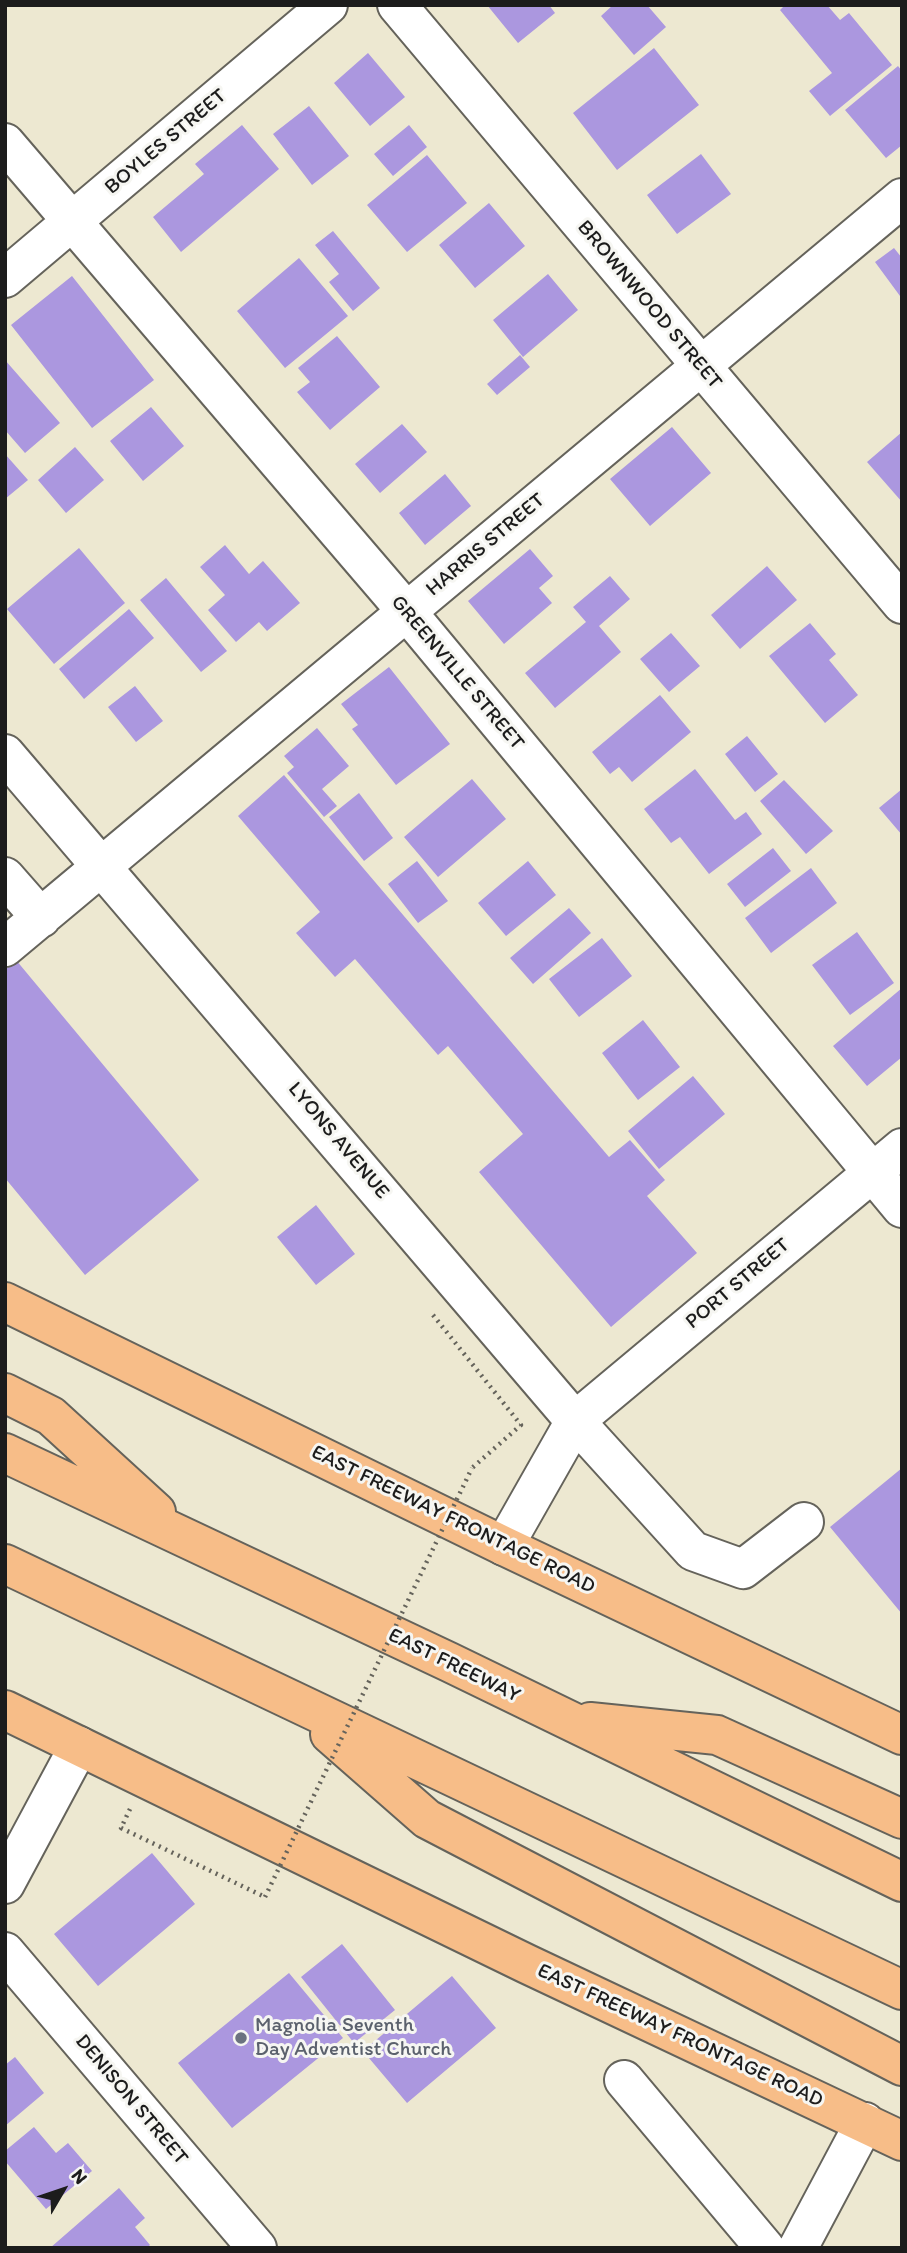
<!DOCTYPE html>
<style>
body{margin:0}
#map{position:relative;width:907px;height:2253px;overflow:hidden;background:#ede8d1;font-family:Itim,sans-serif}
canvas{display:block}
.frame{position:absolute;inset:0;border:7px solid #1c1c1c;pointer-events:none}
.north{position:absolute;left:28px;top:2155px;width:70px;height:70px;-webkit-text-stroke:5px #f6f6f2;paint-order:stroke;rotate:51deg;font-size:19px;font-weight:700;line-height:28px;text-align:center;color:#1c1c1c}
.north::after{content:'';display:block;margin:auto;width:24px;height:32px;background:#1c1c1c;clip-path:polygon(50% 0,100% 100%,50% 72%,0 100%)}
</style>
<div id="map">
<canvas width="907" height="2253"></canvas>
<div class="frame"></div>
<div class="north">N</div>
</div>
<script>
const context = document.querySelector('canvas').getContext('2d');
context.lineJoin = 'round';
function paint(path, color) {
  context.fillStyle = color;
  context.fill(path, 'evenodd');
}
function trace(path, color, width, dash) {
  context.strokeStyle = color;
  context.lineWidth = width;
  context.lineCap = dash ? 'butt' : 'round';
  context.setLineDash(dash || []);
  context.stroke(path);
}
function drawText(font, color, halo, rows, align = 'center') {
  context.font = font + ' Itim,sans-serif';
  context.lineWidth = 6;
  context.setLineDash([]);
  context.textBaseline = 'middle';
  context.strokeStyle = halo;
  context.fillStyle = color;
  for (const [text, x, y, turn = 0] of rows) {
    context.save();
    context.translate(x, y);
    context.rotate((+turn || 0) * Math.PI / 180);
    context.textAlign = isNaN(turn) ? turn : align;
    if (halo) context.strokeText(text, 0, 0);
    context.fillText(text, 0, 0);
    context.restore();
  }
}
paint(new Path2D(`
 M487 5H549L555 13 518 43Z
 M613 5H647L666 27 634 55 601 16Z
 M785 5H827L840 20 849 13 892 65 830 116 809 91 832 73 780 10Z
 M654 48 699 105 617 170 573 113Z
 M368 53 405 97 370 126 334 83Z
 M898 66 902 71V145L886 158 845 110Z
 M309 106 349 156 312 185 273 134Z
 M242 125 279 169 181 252 153 217 204 174 195 164Z
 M409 125 427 147 393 176 374 154Z
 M701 154 731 194 677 234 647 195Z
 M427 155 467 203 407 252 367 205Z
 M489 203 525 246 475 288 439 245Z
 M333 231 380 288 353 311 329 282 339 274 315 245Z
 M894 248 902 258 900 296 875 262Z
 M299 258 348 316 285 368 237 311Z
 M548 274 578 310 523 357 493 320Z
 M72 276 154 380 92 428 11 325Z
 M337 336 380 387 330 430 297 392 310 382 298 368Z
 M520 355 530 367 497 395 487 384Z
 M5 360 60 423 25 453 5 430Z
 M151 407 184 446 143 481 110 441Z
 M402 424 427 452 380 493 355 464Z
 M672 427 711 473 650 526 610 479Z
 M902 432V502L867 462Z
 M75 447 104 480 66 513 38 480Z
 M5 454 28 480 5 499Z
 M445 474 471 506 425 545 399 513Z
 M225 545 249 574 263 561 300 603 267 631 259 622 236 642 208 610 225 595 200 567Z
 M79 548 125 603 54 664 7 609Z
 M530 549 553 576 539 588 552 603 504 644 468 601Z
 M767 566 797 600 740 649 711 615Z
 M610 576 630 599 599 626 621 652 555 708 525 673 586 622 573 607Z
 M166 578 227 651 201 672 140 600Z
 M129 609 154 638 84 699 59 669Z
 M810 623 836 654 829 660 858 695 825 723 769 656Z
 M671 633 700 666 669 692 640 659Z
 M389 667 450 744 396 785 352 729 358 725 341 704Z
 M135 686 163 721 136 742 108 707Z
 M660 695 691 732 632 782 619 767 610 774 592 752Z
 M317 728 349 766 322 789 337 806 324 817 287 773 294 767 284 756Z
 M747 736 778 774 755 792 725 754Z
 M695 769 735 820 746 812 762 834 709 874 680 837 671 843 644 809Z
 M284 775 609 1157 630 1140 665 1180 647 1196 697 1253 611 1327 479 1172 523 1134 448 1046 438 1055 355 959 335 977 296 933 320 912 238 816Z
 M472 779 506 819 438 877 404 837Z
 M784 780 833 831 806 854 760 801Z
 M902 789V835L879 808Z
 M359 793 393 838 364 861 329 817Z
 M773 848 791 871 745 907 727 884Z
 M417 861 448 901 418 923 388 884Z
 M528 861 556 895 506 936 478 903Z
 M811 868 837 903 771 953 745 918Z
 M569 908 591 933 533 984 510 958Z
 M857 932 894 983 850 1015 812 965Z
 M602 938 632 976 579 1017 549 979Z
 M16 960 199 1180 85 1275 5 1178V970Z
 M902 988V1057L867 1086 833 1046Z
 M643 1020 680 1067 638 1100 602 1053Z
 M693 1076 725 1114 659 1169 628 1131Z
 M316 1205 355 1254 316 1285 277 1237Z
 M902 1468V1614L830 1527Z
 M152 1853 195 1904 98 1986 54 1934Z
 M342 1944 395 2010 354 2043 301 1977Z
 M289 1973 343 2038 232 2128 178 2063Z
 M452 1976 496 2028 407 2103 363 2051Z
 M15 2057 44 2093 5 2126V2065Z
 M34 2127 56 2153 68 2143 92 2171 46 2209 5 2161V2151Z
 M119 2188 145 2218 135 2227 150 2245 147 2248H50Z`), '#ab97df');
const minor = new Path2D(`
 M397 5 902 604
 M5 143 407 612 902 1208
 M5 278 328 5
 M5 754 575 1421 693 1551 743 1569 804 1522
 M5 877 41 918
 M5 947 902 198
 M504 1546 575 1421 902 1148
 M5 1884 79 1746
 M5 1952 257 2248
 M624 2080 765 2248
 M798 2248 865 2122`);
const major = new Path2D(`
 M5 1302 504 1546 902 1735
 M5 1710 527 1964 902 2141`);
const highway = new Path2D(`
 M5 1393 51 1416 156 1512
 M5 1453 449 1662 902 1882
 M5 1564 902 1990
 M590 1722 717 1735 902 1819
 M330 1734 427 1819 902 2066`);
trace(minor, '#65635b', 42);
trace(major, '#65635b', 42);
trace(highway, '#65635b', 42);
trace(new Path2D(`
 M433 1315 521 1425 472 1468
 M130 1809 121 1828 265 1897`), '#65635b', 4.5, [2, 5]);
trace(minor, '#fff', 38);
trace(major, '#f7bd88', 38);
trace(highway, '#f7bd88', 38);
trace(new Path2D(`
 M265 1897 472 1468`), '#65635b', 4.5, [2, 5]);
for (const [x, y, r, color] of [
 [241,2038,7,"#6b7280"]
]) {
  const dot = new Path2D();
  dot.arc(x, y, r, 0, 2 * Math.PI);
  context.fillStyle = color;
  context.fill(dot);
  trace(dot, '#f6f6f2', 2.5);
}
drawText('21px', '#1c1c1c', '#f6f6f2', [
 ["BOYLES STREET",166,142,-40],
 ["BROWNWOOD STREET",649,305,50],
 ["HARRIS STREET",486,545,-40],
 ["GREENVILLE STREET",457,673,50],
 ["LYONS AVENUE",338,1141,50],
 ["PORT STREET",738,1284,-40],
 ["EAST FREEWAY FRONTAGE ROAD",453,1520,26],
 ["EAST FREEWAY",454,1666,26],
 ["EAST FREEWAY FRONTAGE ROAD",680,2036,25],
 ["DENISON STREET",131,2100,50]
]);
drawText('21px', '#5b616d', '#f6f6f2', [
 ["Magnolia Seventh",255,2026],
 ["Day Adventist Church",255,2050]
], 'left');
</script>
